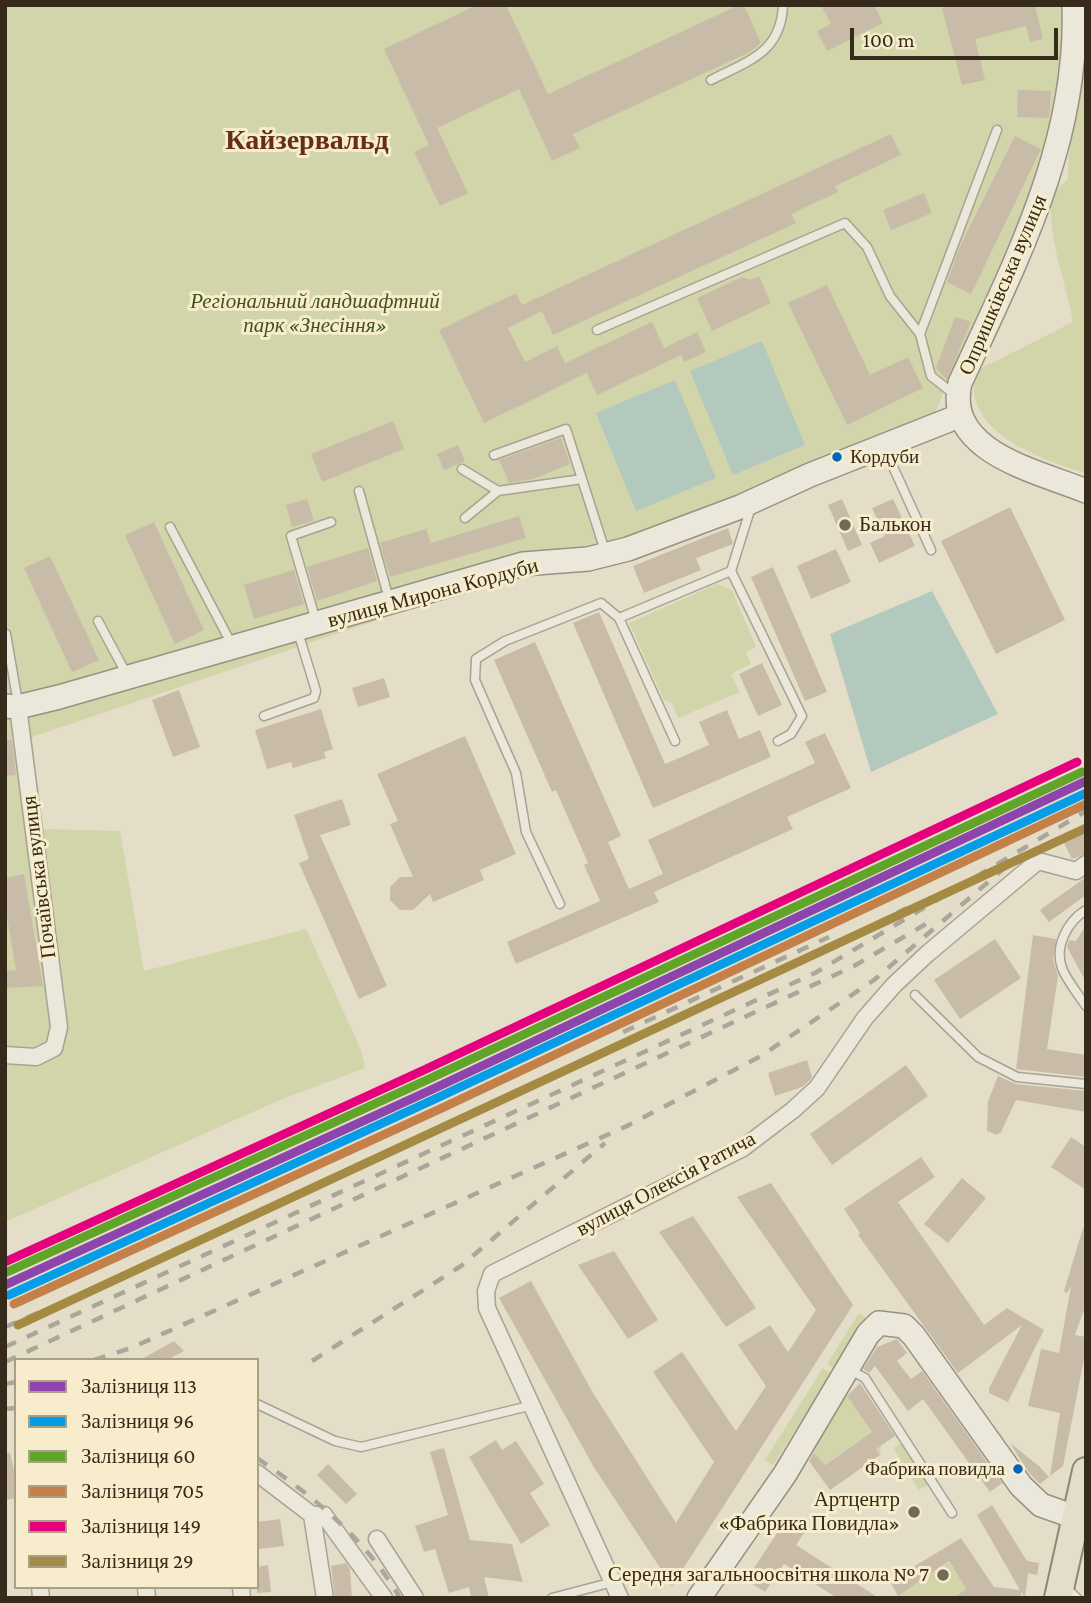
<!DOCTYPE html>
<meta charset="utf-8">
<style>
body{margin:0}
#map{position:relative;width:1091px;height:1603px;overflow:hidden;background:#e4dec8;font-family:"Crimson Pro",serif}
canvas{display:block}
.frame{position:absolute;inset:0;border:7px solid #362a1b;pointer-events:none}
.legend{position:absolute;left:14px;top:1358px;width:245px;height:231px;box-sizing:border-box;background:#f7edcc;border:2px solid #aa9f85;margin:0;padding:9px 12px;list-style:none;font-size:21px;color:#362a1b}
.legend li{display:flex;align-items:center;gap:14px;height:35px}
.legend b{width:35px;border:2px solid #aa9f85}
.scale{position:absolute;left:850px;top:28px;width:208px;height:32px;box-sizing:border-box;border:4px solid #362a1b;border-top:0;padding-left:9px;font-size:21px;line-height:24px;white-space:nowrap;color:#362a1b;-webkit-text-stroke:5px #f7edcc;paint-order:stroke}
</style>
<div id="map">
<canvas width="1091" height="1603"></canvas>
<div class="frame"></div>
<ul class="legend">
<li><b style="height:9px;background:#8e44ad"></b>Залізниця 113</li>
<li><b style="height:9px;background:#059de8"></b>Залізниця 96</li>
<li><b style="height:9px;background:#61a42a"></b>Залізниця 60</li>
<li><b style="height:9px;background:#c38048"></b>Залізниця 705</li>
<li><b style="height:9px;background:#e5007d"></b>Залізниця 149</li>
<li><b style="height:9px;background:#a58a44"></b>Залізниця 29</li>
</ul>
<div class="scale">100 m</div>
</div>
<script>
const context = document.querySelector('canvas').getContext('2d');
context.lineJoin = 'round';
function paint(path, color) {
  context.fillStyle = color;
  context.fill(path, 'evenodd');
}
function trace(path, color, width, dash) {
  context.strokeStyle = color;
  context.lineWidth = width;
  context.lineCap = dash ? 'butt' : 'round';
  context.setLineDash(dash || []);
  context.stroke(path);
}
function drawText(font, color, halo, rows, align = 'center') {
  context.font = font + ' "Crimson Pro",serif';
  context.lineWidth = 6;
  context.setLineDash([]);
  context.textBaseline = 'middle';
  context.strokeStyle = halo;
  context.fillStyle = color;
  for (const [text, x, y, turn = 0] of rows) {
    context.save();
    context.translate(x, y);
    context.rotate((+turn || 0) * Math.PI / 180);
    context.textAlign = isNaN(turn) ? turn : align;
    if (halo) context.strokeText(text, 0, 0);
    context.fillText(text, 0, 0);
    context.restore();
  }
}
paint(new Path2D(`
 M5 5H1069L1057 142 932 419 764 489 32 737 43 829 120 831 144 971 306 929 361 1050 365 1068 280 1100 5 1222Z
 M1082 5H1086V473C1040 460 959 430 976 371L1073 322C1068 290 1046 232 1052 201 1053 192 1061 185 1068 179L1069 144 1083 69Z
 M717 584 732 590 756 647 746 652 751 664 731 674 740 692 678 718 671 702 664 700 629 623Z
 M859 1313 866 1318 834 1369 827 1364Z
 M823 1368 831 1374 773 1465 765 1460Z
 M845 1393 881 1445 880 1455 866 1436 824 1465 810 1450Z
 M902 1443 928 1485 919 1490 893 1448Z
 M949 1562 966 1589 958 1594 960 1598H886L896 1597Z`), '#d1d5a9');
paint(new Path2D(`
 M762 341 805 445 733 475 690 371Z
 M675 380 716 478 636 511 596 413Z
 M932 591 998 714 871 772 830 634Z`), '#b4c9be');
paint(new Path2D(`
 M477 5H506L548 94 739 5H744L761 43 750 52 573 134 580 148 552 161 519 89 437 128 468 193 440 206 414 152 429 145 384 49Z
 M821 5H874L883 23 827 51 817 31 831 24Z
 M954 5H1035L1043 39 1030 42 1026 26 975 39 985 80 962 85 942 8Z
 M1018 90 1051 91 1049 118 1017 117Z
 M891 134 901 155 835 186 838 192 791 214 796 223 553 335 542 311 508 328 525 362 557 346 565 363 652 322 664 348 697 332 706 352 684 362 681 355 597 395 587 373 484 423 439 330 516 293 522 305Z
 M1015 136 1041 149 971 294 947 282 960 246Z
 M924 193 932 213 891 230 883 210Z
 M759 276 771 303 712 331 697 298 742 277 750 280Z
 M827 285 870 375 908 357 923 388 847 425 788 303Z
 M955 317 971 322 947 380 936 368Z
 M393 421 404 449 322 482 311 454Z
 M561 438 570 464 533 479 509 483 499 460Z
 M458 445 465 461 444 470 437 454Z
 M307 499 314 521 292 527 286 505Z
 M842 499 862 545 848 551 828 505Z
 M893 499 915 546 879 563 870 543 885 536 872 508Z
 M1010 507 1065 620 996 654 941 541Z
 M519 516 526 538 390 577 380 543 426 529 431 543Z
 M154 522 204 630 175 644 125 535Z
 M728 528 733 544 696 558 701 570 644 593 633 566Z
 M368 548 377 581 317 601 307 567Z
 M836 549 851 582 811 599 797 566Z
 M50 556 99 660 72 672 24 568Z
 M773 567 827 692 805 701 751 577Z
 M294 570 304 604 254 619 244 585Z
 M599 612 665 764 709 745 699 722 727 710 739 739 760 730 771 757 653 808 573 623Z
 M535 642 621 836 608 842 629 889 663 874 648 840 815 763 805 742 825 733 851 788 787 817 793 829 654 892 659 902 516 964 507 942 600 901 584 865 588 863 556 790 552 792 494 660Z
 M762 663 782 705 758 716 739 674Z
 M384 678 390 697 358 707 352 688Z
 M179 690 200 747 173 757 152 700Z
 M321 709 333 749 324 752 326 758 293 768 291 762 267 769 255 730Z
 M465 736 516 854 480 870 484 880 433 902 430 894 413 910H400L390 900V887L400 877H413L390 824 398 821 377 774Z
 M5 740H12L16 775 5 776Z
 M342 799 351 825 320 835 387 986 359 999 299 863 309 859 294 815Z
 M1086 825V854L1072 859 1061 837Z
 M24 874 43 986 5 988V971L16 970 5 905V878Z
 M1086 877V895L1049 922 1040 910Z
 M1086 925V982L1067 947 1069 940 1076 941Z
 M1033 935 1056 939 1053 960 1058 976 1047 1049 1086 1055V1077L1016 1069Z
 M995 939 1021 978 960 1019 934 980Z
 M807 1060 812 1077 809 1081 802 1087 775 1096 768 1073Z
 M906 1065 928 1096 832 1165 810 1134Z
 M998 1076 1016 1084 1086 1091V1112L1016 1100 1001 1132 997 1135 987 1131 988 1101Z
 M1071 1137 1086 1147V1190L1051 1167Z
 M921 1157 935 1177 898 1202 984 1325 1007 1308 1044 1330 1008 1402 989 1393V1388L1022 1325 958 1373 858 1235 860 1233 844 1209Z
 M962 1178 986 1198 948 1243 924 1224Z
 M771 1183 853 1305 672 1586 595 1469 499 1298 531 1281 593 1393 676 1523 714 1462 653 1372 682 1352 736 1431 766 1386 738 1345 770 1325 788 1352 816 1310 737 1197Z
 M693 1216 756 1308 726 1327 659 1232Z
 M1083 1228 1086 1229V1304L1075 1335 1086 1337V1349L1063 1466 1050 1476 1060 1413 1028 1406 1041 1349 1059 1353 1071 1286 1067 1293 1064 1291Z
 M614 1251 658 1320 628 1339 578 1265Z
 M897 1339 907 1353 897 1361 911 1379 922 1371 1002 1483 990 1492 923 1399 908 1411 875 1366 869 1373 863 1369 877 1347Z
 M174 1341 184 1351 167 1360H140Z
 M860 1383 895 1436 876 1449 880 1455 830 1490 809 1461 814 1453 825 1465 872 1432 847 1396Z
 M496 1440 502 1450 516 1441 544 1484 530 1493 550 1525 521 1544 469 1457Z
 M1010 1443 1039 1466 1049 1477 1040 1484 1029 1473Z
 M444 1448 470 1540 512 1544 523 1582 484 1577 489 1598H471L469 1587 449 1593 435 1549 424 1552 415 1526 448 1515 430 1452Z
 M5 1453H10L16 1479V1498L5 1500Z
 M328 1464 357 1494 346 1504 317 1475Z
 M992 1505 1027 1561 1039 1563 1037 1575 1028 1573 1025 1598 1021 1592V1598H953L966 1589 949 1561 898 1596 890 1581 961 1538 994 1587 1020 1590 977 1515Z
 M787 1518 806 1530 796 1545 879 1598H837L784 1564 765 1592 746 1580Z
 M280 1519 284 1546 258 1549 257 1522Z
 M346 1563 350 1569 352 1598H335L331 1566Z
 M268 1565 271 1592 257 1593V1567Z`), '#c8bca9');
const lane = new Path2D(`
 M711 80C748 61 781 53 783 5
 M597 330 845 223 867 247 890 296 920 334 931 376 955 395
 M920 334 997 130
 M884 447 931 550
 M494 455 566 429 605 551
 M462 469 498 491
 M359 491 389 599
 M751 507 731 571 802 716 791 734 778 741
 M465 518 498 491 582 479
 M170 527 232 645
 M619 618 675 741
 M98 621 127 675
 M316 621 291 536 331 522
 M6 634 18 703
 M264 716 314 698 316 691 298 632
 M560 904 526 832 516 773 475 680 476 659 505 641 601 603 619 618 731 571
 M1086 910C1068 921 1054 946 1062 968 1067 981 1078 994 1086 1006
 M915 995 978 1057 1017 1077 1086 1084
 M850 1370 865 1378 952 1513
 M257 1404 335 1441 361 1447 533 1405
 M1066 1588 1077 1598
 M552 1598 613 1582`);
const street = new Path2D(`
 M5 1055 36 1057 54 1048 59 1027 18 707
 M257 1473 312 1515
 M312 1515H324L384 1598
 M312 1515 325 1598
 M377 1539 415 1598
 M40 1587 41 1598
 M146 1587 147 1598
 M241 1587 242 1598
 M620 1598 487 1308 486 1291 492 1274 743 1148 793 1110 817 1088 865 1018 894 985 927 954 1038 861 1076 871 1086 864`);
const secondary = new Path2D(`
 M1074 5C1079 142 1016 261 960 383 944 452 1037 471 1086 491
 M5 706 18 707 59 697 523 564 588 559 628 549 740 507 810 475 959 416
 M699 1598 785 1474 868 1334 879 1323 904 1326 914 1336 1021 1486 1041 1505 1075 1517`);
const primary = new Path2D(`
 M1058 1598 1086 1471`);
trace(lane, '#a8a292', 11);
trace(street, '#a8a292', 19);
trace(secondary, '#989182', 26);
trace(primary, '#8e8779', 30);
trace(lane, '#ebe7da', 8);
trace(street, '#ebe7da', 16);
trace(secondary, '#ebe7da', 23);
trace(primary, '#e3ddcb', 26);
trace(new Path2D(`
 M623 1032 829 937
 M5 1327 85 1293 825 950 907 908
 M5 1347 815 973 1086 811
 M94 1360 131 1348 627 1126 761 1056 874 980 1008 865
 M312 1361 461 1266 605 1143
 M5 1362 854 966 931 921
 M5 1384 16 1382
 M5 1409 16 1408
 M257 1458C313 1496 366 1539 400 1598`), '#aaa69b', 4.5, [12, 12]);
trace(new Path2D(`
 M5 1285 433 1089 1086 781`), '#8e44ad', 9);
trace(new Path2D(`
 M9 1295 437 1098 1086 793`), '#059de8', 9);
trace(new Path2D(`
 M5 1273 429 1079 1082 772`), '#61a42a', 9);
trace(new Path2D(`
 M14 1304 442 1108 1086 804`), '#c38048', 9);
trace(new Path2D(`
 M5 1262 424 1070 1077 762`), '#e5007d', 9);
trace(new Path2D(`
 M18 1325 1086 828`), '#a58a44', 9);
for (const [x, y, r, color] of [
 [837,457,6,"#0065bd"],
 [845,525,7,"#736958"],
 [1018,1469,6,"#0065bd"],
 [914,1512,7,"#736958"],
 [943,1575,7,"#736958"]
]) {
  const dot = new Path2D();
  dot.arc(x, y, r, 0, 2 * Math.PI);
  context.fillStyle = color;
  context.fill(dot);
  trace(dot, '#f7edcc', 2.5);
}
drawText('19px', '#362a1b', '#f7edcc', [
 ["Кордуби",850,457],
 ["Фабрика повидла",1005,1469,"right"]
], 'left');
drawText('21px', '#362a1b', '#f7edcc', [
 ["Опришківська вулиця",1003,285,-67],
 ["вулиця Мирона Кордуби",433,593,-15],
 ["Почаївська вулиця",39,877,-97],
 ["вулиця Олексія Ратича",666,1184,-28]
]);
drawText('italic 21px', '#435320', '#f7edcc', [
 ["Регіональний ландшафтний",315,302],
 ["парк «Знесіння»",315,326]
]);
drawText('21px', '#362a1b', '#f7edcc', [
 ["Балькон",859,525,"left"],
 ["Артцентр",900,1500],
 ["«Фабрика Повидла»",900,1524],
 ["Середня загальноосвітня школа № 7",929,1575]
], 'right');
drawText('bold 28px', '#652e18', '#f7edcc', [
 ["Кайзервальд",307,140]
]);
</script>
